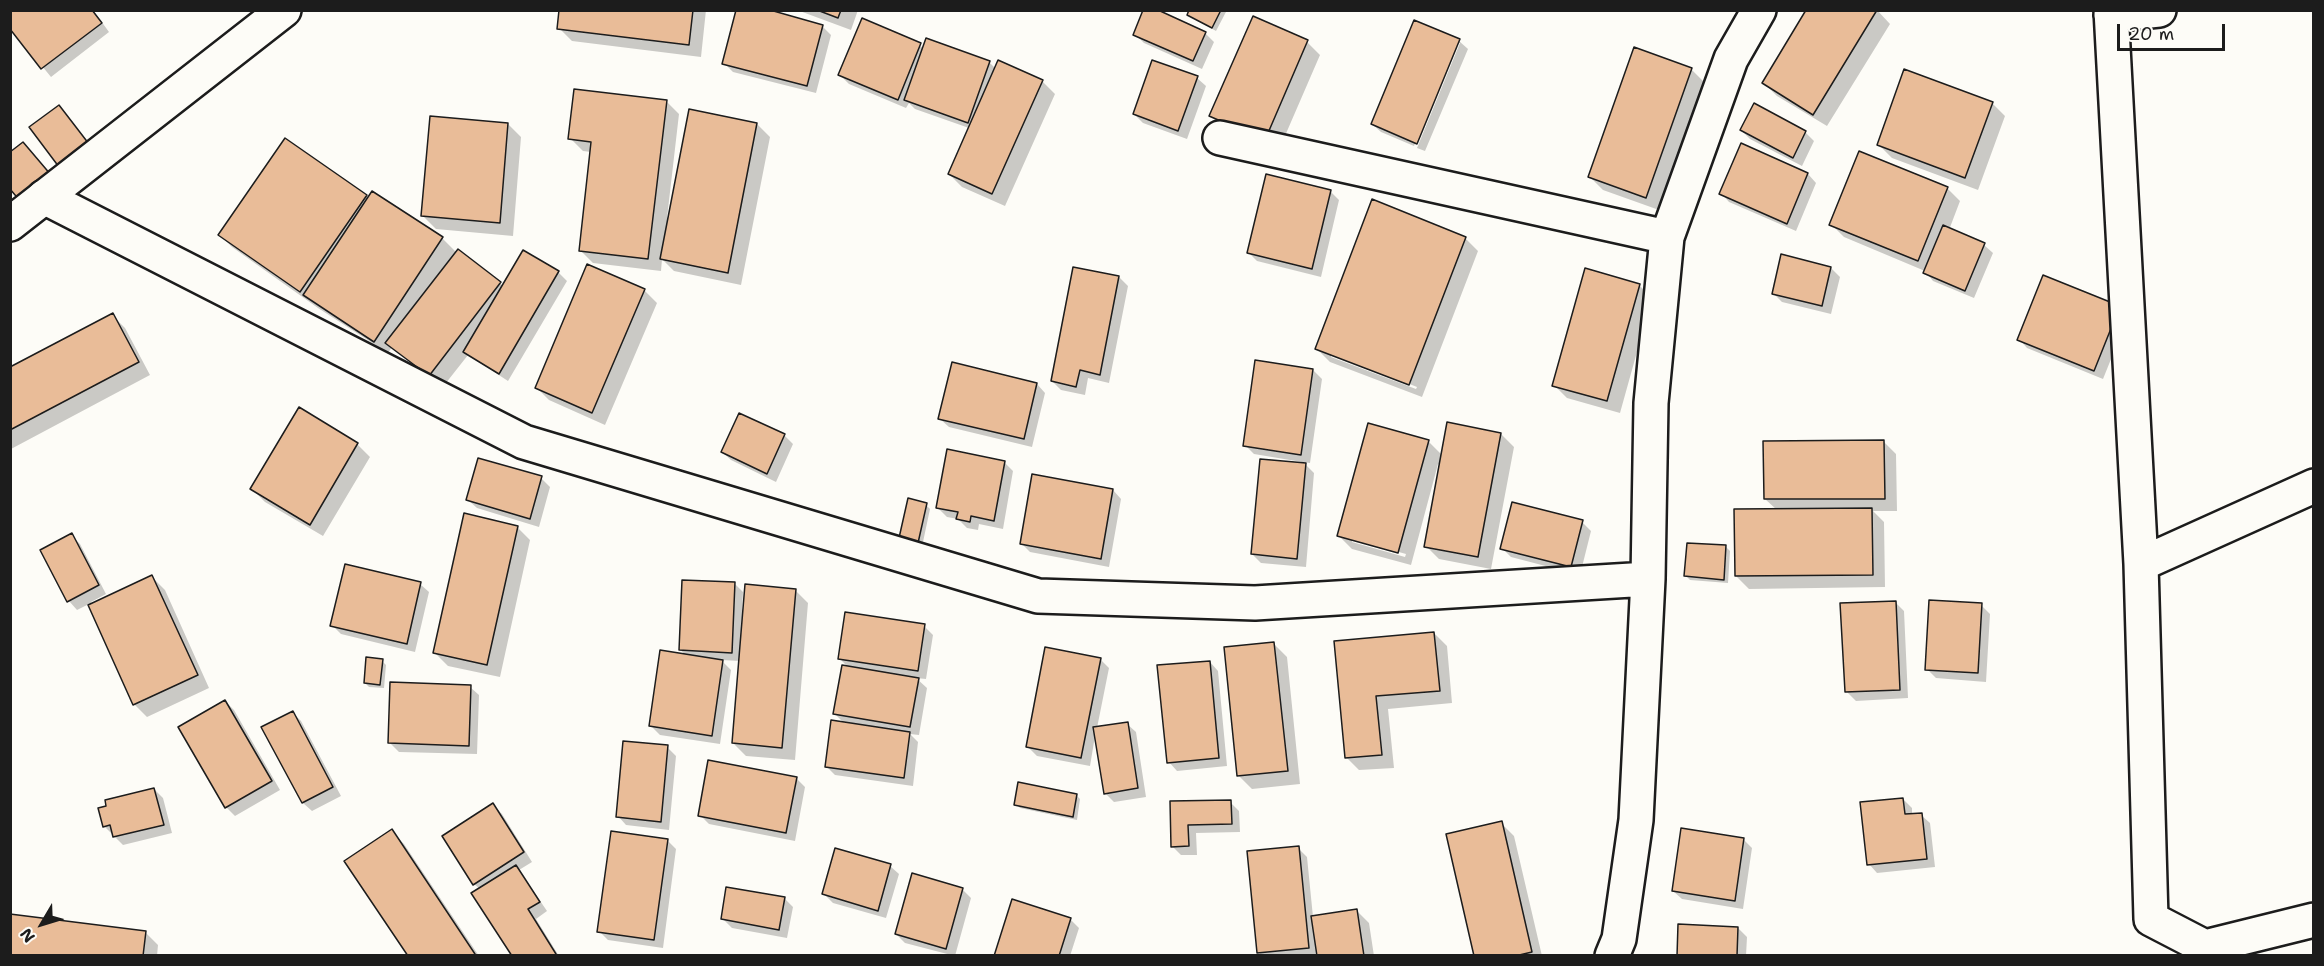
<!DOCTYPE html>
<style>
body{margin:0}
#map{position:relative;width:2324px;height:966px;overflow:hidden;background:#fdfcf7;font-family:"Shantell Sans",sans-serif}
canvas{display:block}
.frame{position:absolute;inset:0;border:12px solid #1c1c1c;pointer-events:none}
.north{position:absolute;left:12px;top:894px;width:60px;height:60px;-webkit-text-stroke:4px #fdfcf7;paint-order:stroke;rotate:232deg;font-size:16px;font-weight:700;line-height:24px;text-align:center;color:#1c1c1c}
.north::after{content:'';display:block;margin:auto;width:21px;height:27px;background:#1c1c1c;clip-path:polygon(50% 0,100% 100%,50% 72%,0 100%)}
.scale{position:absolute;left:2117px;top:24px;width:108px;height:27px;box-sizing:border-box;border:3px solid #1c1c1c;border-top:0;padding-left:8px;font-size:18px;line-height:21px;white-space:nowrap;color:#1c1c1c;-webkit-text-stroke:4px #fdfcf7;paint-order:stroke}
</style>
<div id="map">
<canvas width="2324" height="966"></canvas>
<div class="frame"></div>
<div class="north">N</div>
<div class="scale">20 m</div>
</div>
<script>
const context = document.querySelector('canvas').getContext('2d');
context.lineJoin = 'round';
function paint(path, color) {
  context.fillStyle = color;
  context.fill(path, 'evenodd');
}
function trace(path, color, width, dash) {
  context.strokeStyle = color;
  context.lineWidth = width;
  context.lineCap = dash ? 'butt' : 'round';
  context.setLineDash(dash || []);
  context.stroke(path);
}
paint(new Path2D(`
 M10 10H93L109 32 51 77 10 27Z
 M561 10H706L701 57 572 41 559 28Z
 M797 10H858L851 30Z
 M1191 10H1227L1216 31 1193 18 1189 14Z
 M1877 10 1890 24 1827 126 1777 96 1764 83Z
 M863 20 924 48 989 62 996 69 1042 81 1055 94 1005 206 962 187 949 174 969 128 915 109 909 103 906 108 849 84 840 75Z
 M1415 22 1459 41 1468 49 1425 151 1417 148 1460 43H1457L1414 146 1381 132 1372 124Z
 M822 26 831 35 816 93 733 72 724 63Z
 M1205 33 1214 42 1202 69 1144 43 1135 34Z
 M1307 42 1320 55 1278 152 1224 129 1211 116Z
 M1691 69 1704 82 1659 210 1603 190 1590 177Z
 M1197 78 1206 86 1187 139 1143 123 1134 114Z
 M666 101 679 114 667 218 757 124 770 137 741 285 674 271 662 259 661 271 593 263 580 250 591 152 583 151 570 138Z
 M1992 103 2005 116 1978 190 1892 158 1879 145Z
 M508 124 521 137 513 236 436 229 423 216Z
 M1741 130 1805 132 1814 141 1802 166 1750 139Z
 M1808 174 1816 183 1796 231 1729 202 1721 193Z
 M1947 188 1960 201 1949 230 1984 245 1993 253 1974 298 1933 281 1925 271 1844 237 1831 224Z
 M1330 191 1339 200 1321 277 1257 261 1248 252Z
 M366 196 442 238 457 253 458 251 503 286 558 272 567 281 508 381 468 355 442 388 392 347 388 353 318 308 232 247 220 235Z
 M1465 238 1478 251 1422 397 1330 362 1317 349ZM1331 353 1417 387 1416 389 1331 357Z
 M1831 268 1840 277 1831 314 1782 302 1773 293Z
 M1119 277 1128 286 1109 383 1088 378 1085 395 1061 390 1052 381Z
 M1639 285 1652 298 1620 413 1567 398 1554 385Z
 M644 290 657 303 605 425 549 400 536 387Z
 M112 315 125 328 150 375 11 449 10 369Z
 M2128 317 2103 379 2027 348 2019 339Z
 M1313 370 1322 379 1310 463 1303 462 1314 473 1306 567 1261 563 1252 554 1302 462 1254 454 1245 445Z
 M1037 384 1045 393 1032 447 949 427 940 419Z
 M1501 434 1514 447 1491 569 1439 559 1426 546 1441 465 1438 464 1411 565 1352 549 1339 536 1428 441 1442 455ZM1352 539 1406 554 1405 557 1352 542Z
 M784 435 793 444 776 482 731 460 722 452Z
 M1883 441 1896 454 1897 511H1873L1884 522 1885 587 1749 589 1736 576 1777 510 1765 499Z
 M357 444 370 457 323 536 265 502 252 489Z
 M1004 462 1013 471 1003 529 979 524 978 530 967 528 958 519 947 517 938 508Z
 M541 478 550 487 539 527 477 508 468 500Z
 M1113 490 1121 499 1109 567 1030 552 1022 544Z
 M926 505 930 509 923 542 903 538Z
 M1582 522 1591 531 1580 575 1511 557 1502 548Z
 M517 527 530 540 500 677 448 666 435 653Z
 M71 535 80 544 106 594 91 602 92 605 152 577 165 590 209 688 147 717 134 704 89 604 77 610 69 601Z
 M1726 547 1730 551 1728 583 1690 580 1686 576Z
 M734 583 743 592 742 610 795 590 808 603 795 760 746 756 733 743 740 661 721 660 731 670 720 744 660 735 651 726 686 656 680 649Z
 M420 584 429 592 415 652 341 634 332 625Z
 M1895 602 1904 611 1908 698 1856 701 1847 692Z
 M1981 605 1990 614 1986 682 1936 678 1927 669Z
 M924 626 933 635 926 679 916 678 927 688 919 735 910 734 918 742 913 786 835 775 826 766 845 724 835 714 849 668 840 659Z
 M1434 633 1447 646 1452 703 1388 709 1394 768 1359 770 1346 757 1335 642Z
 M1274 644 1287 657 1300 784 1252 789 1239 776Z
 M1100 659 1109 668 1097 728 1127 724 1136 732 1146 797 1114 802 1105 793 1095 736 1090 766 1037 756 1028 747Z
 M382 661 386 665 384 688 369 687 365 683Z
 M1210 662 1218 671 1227 766 1177 771 1169 762Z
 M470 687 479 695 477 754 399 752 390 743Z
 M225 701 234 710 280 790 235 816 226 807Z
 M293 713 301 721 341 796 312 811 303 803 263 728Z
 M667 747 676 756 669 830 626 825 618 816Z
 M796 778 805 787 795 841 709 824 700 815Z
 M154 789 163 798 172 833 123 845 104 826Z
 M1076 795 1080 799 1077 820 1020 808 1016 804Z
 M1903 799 1912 808V815H1921L1930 823 1935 867 1877 873 1869 864Z
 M1230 802 1239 811 1240 832 1196 833 1197 855H1181L1172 846 1171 803Z
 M493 805 502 814 532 862 519 870 547 911 536 919 559 956H513L480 889 474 884Z
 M1501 823 1514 836 1542 956H1475Z
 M391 831 404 844 479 956H410Z
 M1743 839 1752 848 1743 909 1682 899 1673 891Z
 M667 840 676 849 663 948 608 940 599 931Z
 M1298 848 1307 857 1313 917 1356 910 1369 923 1374 956H1262L1259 952Z
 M890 866 899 874 886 918 833 903 824 894Z
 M962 889 971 898 955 956 905 943 896 934Z
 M784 898 793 907 787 938 732 928 723 919Z
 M1070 919 1079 928 1070 956H995Z
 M1738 928 1747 937 1746 956H1679Z
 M145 932 158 945 157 956H10Z`), '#0003');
const building = new Path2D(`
 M10 10H92L102 23 41 69 10 29Z
 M559 10H693L689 45 557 29Z
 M736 10H770L823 25 807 86 722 64Z
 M817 10H841L838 18Z
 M1143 10H1158L1206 32 1193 61 1133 35Z
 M1189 10H1221L1212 28 1187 15Z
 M1806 10H1877L1813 115 1762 83Z
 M1253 16 1308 40 1265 140 1209 116Z
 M862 18 921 43 898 100 838 75Z
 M1414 20 1460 39 1417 144 1371 124Z
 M926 38 990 61 968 123 904 100Z
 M1634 47 1692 68 1646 198 1588 177Z
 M998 60 1043 80 992 194 948 174Z
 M1152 60 1198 76 1178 131 1133 114Z
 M1904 69 1993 102 1965 178 1877 145Z
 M574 89 667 100 648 259 579 251 591 142 568 139Z
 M1754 103 1806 131 1793 158 1740 130Z
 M59 105 89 144 59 167 29 127Z
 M689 109 757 123 728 273 660 259Z
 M430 116 508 123 500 223 421 216Z
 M285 138 367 195 300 292 218 235Z
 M23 142 57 182 26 208 10 189V152Z
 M1741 143 1808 173 1787 224 1719 194Z
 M1859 151 1948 187 1918 261 1829 225Z
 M1266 174 1331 190 1312 269 1247 253Z
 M372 191 443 237 374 342 303 295Z
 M1372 199 1466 237 1409 385 1315 349Z
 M1943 225 1985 243 1965 291 1923 273Z
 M458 249 501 282 429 376 385 343Z
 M523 250 559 271 499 374 463 352Z
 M1781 254 1831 267 1822 306 1772 294Z
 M587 264 645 289 592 413 535 388Z
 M1073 267 1119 276 1100 375 1080 370 1076 387 1051 381Z
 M1585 268 1640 284 1607 401 1552 386Z
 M2043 275 2120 306 2094 371 2017 340Z
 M113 313 139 362 10 430V367Z
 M1255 360 1313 369 1301 455 1243 446Z
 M952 362 1037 383 1024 439 938 419Z
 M299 407 358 443 310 525 250 489Z
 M739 413 785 434 767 474 721 452Z
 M1447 422 1501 433 1478 557 1424 547Z
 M1368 423 1429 440 1398 553 1337 536Z
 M1884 440 1885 499H1764L1763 441Z
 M947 449 1005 461 994 521 971 516 970 522 956 519 958 512 936 508Z
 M478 458 542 476 530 519 466 500Z
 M1260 459 1306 463 1297 559 1251 554Z
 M1032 474 1113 489 1101 559 1020 544Z
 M908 498 927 503 918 543 899 538Z
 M1512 502 1583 520 1571 567 1500 549Z
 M1872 508 1873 575 1735 576 1734 509Z
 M464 513 518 526 487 665 433 653Z
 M72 533 99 585 67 602 40 550Z
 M1687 543 1726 545 1724 580 1684 576Z
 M345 564 421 582 407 644 330 626Z
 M152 575 198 675 133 705 88 605Z
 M682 580 735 582 732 653 679 650Z
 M745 584 796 589 782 748 732 743Z
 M1929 600 1982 603 1978 673 1925 670Z
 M1896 601 1900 690 1845 692 1840 603Z
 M845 612 925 624 918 671 838 659Z
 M1434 632 1440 691 1376 696 1382 755 1345 758 1334 641Z
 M1274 642 1288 771 1237 776 1224 647Z
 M1045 647 1101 658 1081 758 1026 747Z
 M660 650 723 660 712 736 649 726Z
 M366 657 383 659 380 685 364 683Z
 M1210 661 1219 758 1167 763 1157 665Z
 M842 665 919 678 910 727 833 714Z
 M390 682 471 685 469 746 388 743Z
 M225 700 272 781 225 808 178 727Z
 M293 711 333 787 302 803 261 727Z
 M831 720 910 732 904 778 825 767Z
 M1128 722 1138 788 1104 794 1093 727Z
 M623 741 668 745 661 822 616 817Z
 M708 760 797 777 786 833 698 816Z
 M1018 782 1077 794 1073 817 1014 805Z
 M154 788 164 825 113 837 110 825 103 827 98 808 106 806 105 800Z
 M1903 798 1905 814 1922 813 1927 859 1867 865 1860 802Z
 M1231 800 1232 824 1188 825 1189 846 1171 847 1170 801Z
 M493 803 524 852 473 885 442 836Z
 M1502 821 1532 952 1515 956H1474L1446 834Z
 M1681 828 1744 838 1735 901 1672 891Z
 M392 829 475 954 474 956H408L344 861Z
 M611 831 668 839 654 940 597 932Z
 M1299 846 1309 948 1257 953 1247 851Z
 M835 848 891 864 878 911 822 894Z
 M516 865 540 902 528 909 556 954 555 956H512L471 893Z
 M912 873 963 888 946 949 895 934Z
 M726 887 785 897 779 930 721 919Z
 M1012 899 1071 918 1059 956H994Z
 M1357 909 1364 956H1317L1311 916Z
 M10 914 146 931 143 956H10Z
 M1678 924 1738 927 1737 956H1677Z`);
paint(building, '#e9bc98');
trace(building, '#1c1c1c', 1.5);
const minor = new Path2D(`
 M2111 10 2141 564 2151 919 2205 947 2314 920
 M2111 15 2159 10
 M1220 138 1667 237
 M44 197 524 442 1038 596 1255 603 1648 579
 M2141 564 2314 486
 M1612 956 1619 939 1636 820 1648 579 1651 403 1667 237 1731 59 1759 10`);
const tertiary = new Path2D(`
 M10 224 284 10`);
trace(minor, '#1c1c1c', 38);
trace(tertiary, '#1c1c1c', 38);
trace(minor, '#fdfcf7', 33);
trace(tertiary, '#fdfcf7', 33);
</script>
